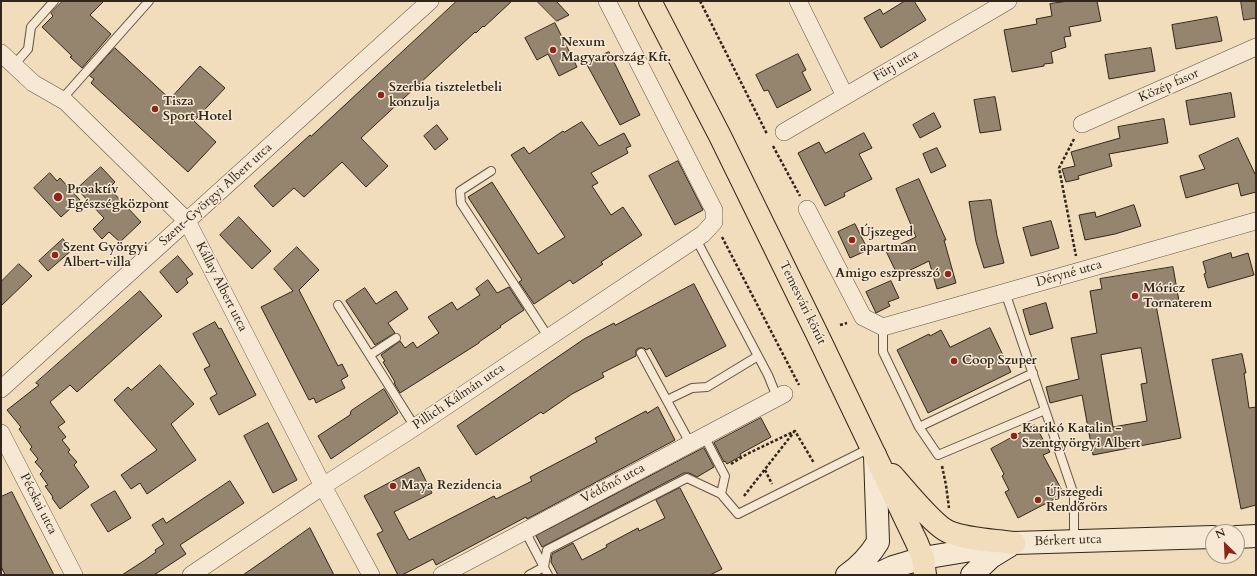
<!DOCTYPE html>
<meta charset="utf-8">
<style>
body{margin:0}
#map{position:relative;width:1257px;height:576px;overflow:hidden;background:#f1dcbc;font-family:Cardo,serif}
canvas{display:block}
.frame{position:absolute;inset:0;border:2px solid #312619;pointer-events:none}
.north{position:absolute;left:1205px;top:524px;width:40px;height:40px;box-sizing:border-box;background:#f6e8d3;border:1px solid #a79a89;border-radius:50%;rotate:336deg;font-size:11px;font-weight:700;line-height:16px;text-align:center;color:#312619}
.north::after{content:'';display:block;margin:auto;width:14px;height:18px;background:#8f2418;clip-path:polygon(50% 0,100% 100%,50% 72%,0 100%)}
</style>
<div id="map">
<canvas width="1257" height="576"></canvas>
<div class="frame"></div>
<div class="north">N</div>
</div>
<script>
const context = document.querySelector('canvas').getContext('2d');
context.lineJoin = 'round';
function paint(path, color) {
  context.fillStyle = color;
  context.fill(path, 'evenodd');
}
function trace(path, color, width, dash) {
  context.strokeStyle = color;
  context.lineWidth = width;
  context.lineCap = dash ? 'butt' : 'round';
  context.setLineDash(dash || []);
  context.stroke(path);
}
function drawText(font, color, halo, rows, align = 'center') {
  context.font = font + ' Cardo,serif';
  context.lineWidth = 3;
  context.setLineDash([]);
  context.textBaseline = 'middle';
  context.strokeStyle = halo;
  context.fillStyle = color;
  for (const [text, x, y, turn = 0] of rows) {
    context.save();
    context.translate(x, y);
    context.rotate((+turn || 0) * Math.PI / 180);
    context.textAlign = isNaN(turn) ? turn : align;
    if (halo) context.strokeText(text, 0, 0);
    context.fillText(text, 0, 0);
    context.restore();
  }
}
const building = new Path2D(`
 M63 1H104L90 15 111 34 82 68 70 57 72 56 42 27 53 16 51 13Z
 M457 1H512L484 27 483 26 476 33 475 32 361 138 388 166 366 187 342 162 304 197 294 188 273 207 254 186 310 135 311 136Z
 M537 1H556L569 15 557 21Z
 M905 1H914L926 20 881 48 864 18 880 9 883 14Z
 M1069 1H1097L1101 21 1069 27 1071 36 1064 37 1066 47 1051 52 1053 63 1044 64V66L1012 72 1004 30 1037 24 1036 19 1052 16 1050 4Z
 M1241 1H1256V18L1244 20Z
 M1217 17 1222 41 1176 49 1172 25Z
 M555 23 577 67 559 76 548 54 537 60 525 38Z
 M115 48 170 99 200 66 225 88 194 121 216 142 188 172 91 83 94 79 90 76Z
 M1151 48 1155 71 1109 79 1105 55Z
 M609 52 640 115 620 125 586 63Z
 M798 54 806 70 802 72 811 90 777 108 768 90 764 91 756 75Z
 M1231 93 1235 117 1190 125 1186 101Z
 M995 97 1001 130 980 133 974 100Z
 M934 113 941 127 920 138 913 125Z
 M1164 119 1168 143 1109 154 1112 166 1078 176 1079 179 1066 182 1062 169 1075 166 1071 152 1120 138 1118 127Z
 M582 122 599 146 624 133 631 146 626 148 628 153 591 173 598 183 592 186 611 215 623 207 642 235 601 262 603 264 573 284 570 280 534 304 519 282 522 280 468 197 492 182 538 254 565 237 511 155 524 147 529 154 563 131 564 132Z
 M437 125 448 139 435 150 424 136Z
 M864 133 872 148 859 154 872 179 844 193 845 196 825 206 798 153 819 142 825 153Z
 M1238 138 1256 176V192L1241 196 1238 183 1186 198 1180 176 1205 169 1199 156Z
 M937 148 946 166 931 173 923 154Z
 M678 161 703 210 675 225 649 176Z
 M101 167 115 182 109 188 141 222 120 242 109 232 102 239 93 229 104 218 77 189Z
 M50 173 57 181 60 178 80 200 61 217 34 188Z
 M919 179 946 240H944L956 283 937 289 929 261 898 276 886 251 916 237 896 189Z
 M991 200 997 236 1004 263 984 268 976 242 969 202Z
 M1134 205 1141 226 1115 234 1085 240 1079 215 1095 212 1096 217Z
 M239 217 271 251 252 269 220 235Z
 M1051 221 1059 248 1031 256 1023 228Z
 M855 224 868 250 850 258 838 232Z
 M63 239 72 250 48 271 39 261Z
 M297 247 319 270 299 290 338 366 342 364 348 376 341 380 345 388 316 403 314 398 309 400 261 307 293 291 274 269Z
 M1231 253 1232 258 1248 253 1254 275 1208 288 1204 274 1206 273 1203 262Z
 M178 256 193 274 186 279 188 283 177 293 160 272Z
 M19 264 32 276 1 306V282Z
 M1173 267 1179 301 1156 305 1181 438 1093 455 1082 395 1050 403 1046 387 1079 379 1071 338 1097 333 1090 291 1102 289 1100 279ZM1141 348 1147 383 1141 384 1147 421 1113 427 1101 355Z
 M488 280 497 293 509 287 524 310 500 326 501 327 479 342V343L400 393 394 383 395 382 383 362 385 361 381 355 400 341 405 348 413 342 417 348 439 333 428 317 452 302 457 310 480 295 476 289Z
 M891 281 899 298 888 302 890 306 876 313 866 292Z
 M694 284 726 346 666 377 650 348 646 350 644 348H639L636 350V356L602 373 604 377 572 394 543 414 541 412 476 455 457 426 584 339 614 323 615 325Z
 M365 288 376 304 396 291 408 309 388 323 395 333 375 345 346 301Z
 M140 291 162 316 77 392 70 385 50 402 65 422 58 427 66 437 62 440 70 450 68 452 77 462 74 465 89 487 60 509 52 498 53 497 45 486 48 485 40 474 43 471 35 462 38 459 30 449 32 447 19 429 21 427 7 410 39 385 36 383Z
 M1046 303 1053 328 1030 335 1023 310Z
 M215 322 219 329 221 328 256 395 219 415 210 398 217 394 204 369 210 366 193 334Z
 M990 328 1011 372 928 413 897 350 929 334 930 336 941 330 950 347Z
 M1242 354 1246 373H1244L1249 408 1256 407V505L1241 509 1212 360Z
 M160 365 194 404 171 424 196 460 147 494 140 483 131 489 121 475 157 450 114 400 128 387 131 390Z
 M384 389 398 413 331 459 318 436 350 415 351 411Z
 M658 407 675 440 527 519 526 517 436 565 433 559 402 575H398L377 534 383 531 364 496 419 467 432 493 394 512 409 540 494 496 496 499 532 481 530 477 597 442 595 438 646 411 647 413Z
 M761 418 771 437 740 454 741 456 727 464 725 461 724 462 714 443Z
 M268 423 297 480 273 493 244 436Z
 M1035 425 1050 452 1043 455 1064 494 1018 518 1005 492 1009 490 1002 476 1004 474 991 449Z
 M704 448 714 467 697 477 689 473H684L542 547 536 536Z
 M230 481 244 503 180 545 186 554 154 575H122L145 560 156 552 155 550 164 544 152 525 163 518 166 523Z
 M680 488 722 569 710 575H558L551 562 552 554 573 543 582 560 607 547 606 545 638 528 639 531 665 518 656 500Z
 M115 491 131 518 108 532 91 505Z
 M12 492 26 520 54 575H5L1 566V497Z
 M310 528 334 575H243L266 559Z`);
paint(building, '#95856e');
trace(building, '#312619', 1);
const lane = new Path2D(`
 M14 65 28 49 31 27 54 1
 M62 99 149 1
 M491 171 460 191 461 203 549 338
 M696 239 768 375 777 397
 M1005 292 1074 495V539
 M338 305 415 427
 M883 327V352L919 427 938 455 1045 410
 M641 353 690 443
 M370 355 396 338
 M667 400 692 388 707 387 758 356
 M919 427 1033 373
 M704 436 725 476 721 494
 M525 531 548 575
 M529 575 544 567 547 550 687 478 721 494 738 514 870 448`);
const street = new Path2D(`
 M798 1 845 96
 M1 53 33 83 66 102 187 221 323 486 371 575
 M1082 124 1256 47
 M784 132 1008 1
 M807 209 863 317 883 327 1256 221
 M1 389 430 1
 M1 433 74 575
 M191 575 323 486 415 427 703 234 714 222V210L607 1
 M442 575 784 394`);
const secondary = new Path2D(`
 M1237 537 1256 536
 M847 575C860 566 870 555 878 542L875 455
 M876 575 893 567 923 558 1014 543 1213 537
 M972 575 991 557 1009 546`);
const primary = new Path2D(`
 M650 1 720 136 818 336 917 543 923 558 925 575
 M892 475C904 488 934 526 949 532 969 540 993 540 1014 543`);
trace(lane, '#615442', 10);
trace(street, '#615442', 18);
trace(secondary, '#312619', 24);
trace(primary, '#312619', 24);
trace(new Path2D(`
 M700 1 767 134
 M1074 139 1059 168 1076 256
 M773 146 800 196
 M722 237 799 385
 M840 325 847 323
 M731 464 747 454 795 431 814 463
 M942 466 946 485 949 508
 M765 470 772 484
 M744 496 794 432`), '#312619', 2.5, [3, 2]);
trace(lane, '#f6e8d3', 8);
trace(street, '#f6e8d3', 17);
trace(secondary, '#f6e8d3', 22);
trace(primary, '#f1dcbc', 22);
for (const [x, y, r, color] of [
 [553,50,4,"#8f2418"],
 [381,95,4,"#8f2418"],
 [155,109,4,"#8f2418"],
 [58,197,5,"#8f2418"],
 [852,240,4,"#8f2418"],
 [55,255,4,"#8f2418"],
 [948,274,4,"#8f2418"],
 [1135,296,4,"#8f2418"],
 [954,361,4,"#8f2418"],
 [1014,436,4,"#8f2418"],
 [393,486,4,"#8f2418"],
 [1038,500,4,"#8f2418"]
]) {
  const dot = new Path2D();
  dot.arc(x, y, r, 0, 2 * Math.PI);
  context.fillStyle = color;
  context.fill(dot);
  trace(dot, '#f6e8d3', 1.5);
}
drawText('bold 13px', '#312619', '#f6e8d3', [
 ["Nexum",561,43],
 ["Magyarország Kft.",561,58],
 ["Szerbia tiszteletbeli",389,88],
 ["konzulja",389,103],
 ["Tisza",163,102],
 ["Sport Hotel",163,117],
 ["Proaktív",67,190],
 ["Egészségközpont",67,205],
 ["Újszeged",860,233],
 ["apartman",860,248],
 ["Szent Györgyi",63,248],
 ["Albert-villa",63,263],
 ["Amigo eszpresszó",940,274,"right"],
 ["Móricz",1143,289],
 ["Tornaterem",1143,304],
 ["Coop Szuper",962,361],
 ["Karikó Katalin -",1022,429],
 ["Szentgyörgyi Albert",1022,444],
 ["Maya Rezidencia",401,486],
 ["Újszegedi",1046,493],
 ["Rendőrörs",1046,508]
], 'left');
drawText('13px', '#312619', '#f6e8d3', [
 ["Fürj utca",896,66,-30],
 ["Közép fasor",1169,86,-24],
 ["Szent-Györgyi Albert utca",216,195,-42],
 ["Déryné utca",1069,274,-16],
 ["Kállay Albert utca",221,287,63],
 ["Temesvári körút",802,303,64],
 ["Pillich Kálmán utca",459,397,-34],
 ["Védőnő utca",613,484,-28],
 ["Pécskai utca",38,504,63],
 ["Bérkert utca",1068,541,-2]
]);
</script>
